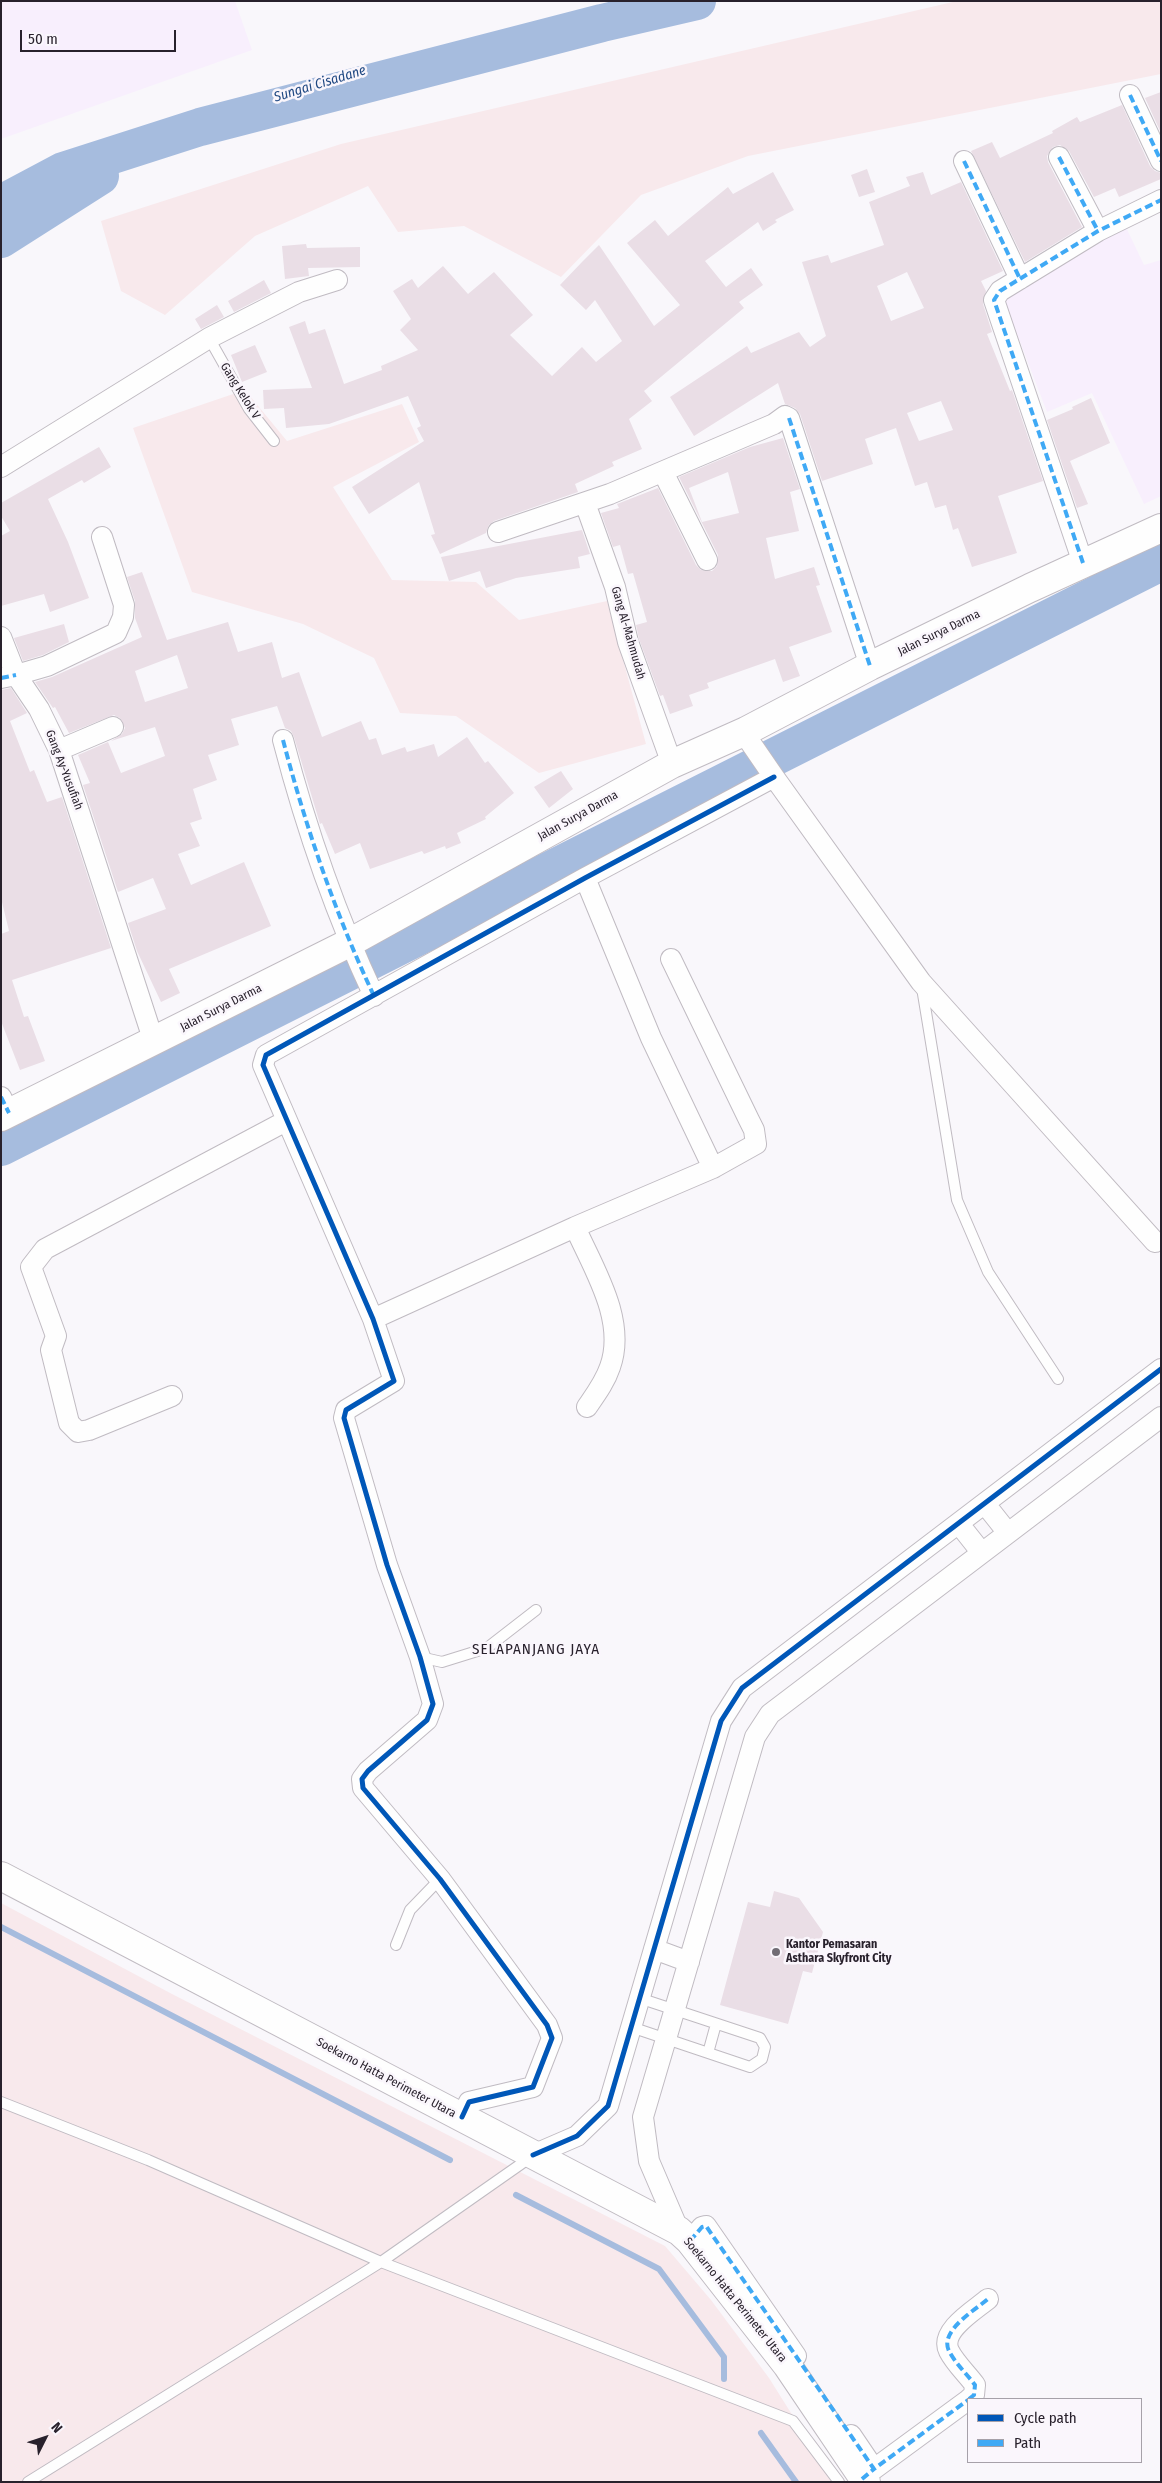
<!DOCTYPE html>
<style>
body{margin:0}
#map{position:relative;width:1162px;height:2483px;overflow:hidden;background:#f9f7fb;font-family:"Fira Sans Condensed",sans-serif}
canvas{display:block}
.frame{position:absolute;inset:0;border:2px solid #28212c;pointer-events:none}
.legend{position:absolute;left:967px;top:2398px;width:175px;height:65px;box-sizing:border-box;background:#faf6fc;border:1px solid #a6a1a9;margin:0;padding:6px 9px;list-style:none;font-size:15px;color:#28212c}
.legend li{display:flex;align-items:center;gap:10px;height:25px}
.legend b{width:25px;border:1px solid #a6a1a9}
.north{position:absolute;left:20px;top:2413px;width:50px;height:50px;-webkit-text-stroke:4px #faf6fc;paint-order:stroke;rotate:49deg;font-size:14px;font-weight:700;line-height:20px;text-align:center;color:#28212c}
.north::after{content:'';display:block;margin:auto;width:18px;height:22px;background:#28212c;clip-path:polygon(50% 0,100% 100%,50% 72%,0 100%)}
.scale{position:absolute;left:20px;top:30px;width:156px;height:22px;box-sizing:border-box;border:2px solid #28212c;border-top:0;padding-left:6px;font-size:15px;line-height:18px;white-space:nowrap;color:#28212c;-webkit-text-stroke:4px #faf6fc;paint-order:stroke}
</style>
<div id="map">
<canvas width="1162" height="2483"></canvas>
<div class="frame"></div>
<ul class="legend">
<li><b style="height:6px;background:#0057b8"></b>Cycle path</li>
<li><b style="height:6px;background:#3fa9f5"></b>Path</li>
</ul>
<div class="north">N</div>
<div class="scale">50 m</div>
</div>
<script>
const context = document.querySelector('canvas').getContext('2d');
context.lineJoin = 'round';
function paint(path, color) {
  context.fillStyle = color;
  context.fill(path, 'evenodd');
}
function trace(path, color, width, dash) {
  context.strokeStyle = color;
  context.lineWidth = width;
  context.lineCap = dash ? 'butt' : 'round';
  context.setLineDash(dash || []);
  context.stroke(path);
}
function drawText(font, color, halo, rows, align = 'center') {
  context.font = font + ' "Fira Sans Condensed",sans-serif';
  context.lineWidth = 5;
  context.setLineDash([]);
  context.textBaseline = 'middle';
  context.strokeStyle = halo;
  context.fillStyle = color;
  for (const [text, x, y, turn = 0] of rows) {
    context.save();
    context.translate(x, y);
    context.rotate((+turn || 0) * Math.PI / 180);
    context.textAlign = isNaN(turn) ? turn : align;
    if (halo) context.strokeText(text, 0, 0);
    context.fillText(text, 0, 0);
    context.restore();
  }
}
paint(new Path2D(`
 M1 1H235L252 50 1 139Z
 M1123 221 1144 265 1161 260V496L1144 504 1092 393 1047 412 1002 295Z`), '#f8effd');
paint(new Path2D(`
 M957 1H1161V74L748 156 641 195 561 277 464 226 398 232 368 186 255 236 165 315 121 291 101 221 341 144Z
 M245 390 287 441 402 404 419 442 333 487 392 580 476 582 519 620 607 601 646 744 539 773 456 716 400 713 374 658 303 624 192 592 133 428Z
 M1 1903 172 1994 665 2246 711 2300 769 2378 791 2413 844 2482H1Z`), '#f8e9ec');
trace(new Path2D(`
 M1 1927 450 2160
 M516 2195 659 2269 724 2357V2379
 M761 2433 796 2482`), '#a6bcde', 6);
trace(new Path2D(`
 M1 204 63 171 200 127 602 23 697 1
 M1 239 100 176
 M1 1147 1161 562`), '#a6bcde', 38);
paint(new Path2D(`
 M1161 92V133L1145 98Z
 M1122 105 1150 166 1155 171 1161 173V179L1119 197 1115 188 1094 197 1069 151 1060 145 1053 147 1047 156 1048 162 1082 227 1025 262 971 151 992 142 1000 158 1053 133 1052 131 1077 117 1080 122Z
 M867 169 875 192 859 197 851 175Z
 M773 172 794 210 775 220 777 222 763 231 758 222 705 261 726 287 751 268 763 285 739 302 744 308 644 391 652 401 629 419 642 449 612 462 614 466 575 484 578 492 494 521 489 525 486 533 440 554 431 535 435 534 419 482 369 514 352 487 424 441 417 428 421 426 408 396 329 424 286 428 284 408 264 409 263 390 312 388 289 327 305 321 309 334 325 329 344 384 382 370 381 366 418 350 400 330 411 319 393 291 412 279 418 288 443 266 468 294 494 272 533 315 510 335 552 376 582 347 596 362 622 341 595 300 586 310 560 285 582 262 599 245 654 326 680 305 627 243 655 220 668 236 728 187 733 194Z
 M923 172 931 195 961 182 1003 271 981 281 986 291 983 304 992 332 987 334 1010 391 1012 390 1043 481 998 496 1017 553 972 567 958 528 953 530 946 505 935 508 927 482 915 486 896 428 865 439 873 464 822 481 800 414 795 408 785 404 778 383 694 436 670 397 747 346 751 353 799 332 810 347 826 336 802 262 828 255 831 263 884 245 869 202 910 186 906 177ZM907 272 924 308 891 321 877 286ZM941 401 953 430 919 441 907 413Z
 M306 244 307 248 360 247V267L308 268 309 276 285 279 282 246Z
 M264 280 271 293 234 312 228 301Z
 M217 305 224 317 201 329 195 319Z
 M255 345 267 372 242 382 231 355Z
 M1091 398 1110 443 1070 461 1088 504 1077 508 1047 420 1073 409 1072 407Z
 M783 438 800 489 790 492 799 531 766 538 775 579 814 567 820 585 816 586 832 632 789 647 800 676 783 682 775 659 707 683 709 688 689 695 693 706 670 714 663 695 660 696 639 639 636 625 647 622 633 573 628 574 620 545 613 547 601 513 619 508 617 504 658 488 696 565 701 570 712 571 717 566 718 555 679 477 750 447ZM728 472 739 513 702 522 689 488Z
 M99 447 111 467 84 483 82 480 48 499 68 542 89 598 50 612 44 594 1 606V536L10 531 1 516V503Z
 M582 530 590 554 578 557 580 568 516 578 486 588 480 571 449 581 441 557Z
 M142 572 167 640 228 622 238 652 272 642 282 678 299 672 322 737 361 721 369 740 376 738 382 755 405 747 407 752 434 744 438 757 467 737 485 763 488 761 514 793 485 817 486 819 457 833 461 843 446 849 445 846 424 854 422 851 370 869 360 843 335 854 322 823 320 824 294 737 291 731 285 728 277 706 231 719 239 745 208 755 217 780 193 789 202 819 190 823 200 846 178 854 191 885 244 862 271 926 169 969 180 993 161 1002 137 951 128 923 166 909 153 878 118 892 83 785 90 783 78 755 108 742 121 773 165 756 155 727 111 741 122 734 125 728 120 718 114 715 69 733 55 707 53 708 35 682 52 677 142 637 135 618V601L127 577ZM177 655 188 688 145 702 135 671Z
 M64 624 69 642 43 655 23 661 14 638Z
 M11 688 27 713 10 721 30 772 34 770 47 802 62 797 111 948 12 980 24 1017 28 1016 45 1061 20 1070 1 1021V934L9 931 1 898V690Z
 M561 771 573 789 549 808 534 787Z
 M774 1891 799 1898 823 1932 812 1973 803 1971 788 2024 720 2005 748 1902 770 1907Z`), '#eadee6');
const service = new Path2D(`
 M209 338 249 409 274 441
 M922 988 957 1200 988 1272 1058 1379
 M420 1657 442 1662 487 1648 536 1610
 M396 1945 410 1910 440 1879
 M631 2027 750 2067 762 2059 765 2047 760 2038 639 1998
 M708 2053 716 2024
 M1 2102 148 2160 381 2262 793 2421 839 2482
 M28 2482 381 2262 531 2157`);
const minor = new Path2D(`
 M1130 95 1161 161
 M1059 157 1098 231
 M964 161 1020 279
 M1 467 209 338 299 292 337 280
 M663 472 707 560
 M585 503 615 587 628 642 672 764
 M498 532 610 494 774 424 785 416 789 418 870 666
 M102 537 124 605 123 617 116 633 47 666 16 675 39 709 59 750 154 1042
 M1083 563 994 300 1000 291 1098 231 1161 200
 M1 637 16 675 1 678
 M746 731 750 742 774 777 921 982 1155 1242
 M283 740C306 828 335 913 374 996
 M59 750 113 727
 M585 878 651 1038 713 1168
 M1 1097 9 1113
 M575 1227C593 1268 627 1320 610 1367 605 1382 596 1394 587 1407
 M373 1319 575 1227 713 1168 756 1144 754 1130 749 1120 671 959
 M172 1396 89 1430 78 1432 69 1423 51 1350 56 1336 31 1267 45 1249 286 1121
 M985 1504 1008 1533
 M959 1524 982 1553
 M654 1949 689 1962
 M462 2117 469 2102 533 2087 552 2038 547 2025 440 1879 363 1788 362 1779 368 1771 427 1720 433 1704 420 1657 387 1565 344 1418 346 1410 394 1381 373 1319 263 1065 266 1055 585 878 774 777
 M533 2155 577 2136 608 2106 721 1721 742 1688 1161 1369
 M679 2231 649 2161 643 2117 755 1737 770 1714 1161 1417
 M690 2241 702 2227 706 2226 796 2356
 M969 2399 974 2395 975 2385C967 2374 955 2363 949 2351 939 2331 975 2310 988 2299
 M851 2435 874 2469 968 2400`);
const secondary = new Path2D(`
 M1 1876 679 2231 690 2241 787 2365 866 2482`);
const primary = new Path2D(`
 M1 1117 349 943 672 764 746 731 870 666 1030 588 1161 528`);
trace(service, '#c0bbc2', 12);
trace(minor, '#c0bbc2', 22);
trace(secondary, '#c0bbc2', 30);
trace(primary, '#c0bbc2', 30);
trace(service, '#fefefe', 10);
trace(minor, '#fefefe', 20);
trace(secondary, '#fefefe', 28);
trace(primary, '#fefefe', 28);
trace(new Path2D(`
 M1130 95 1161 161
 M1059 157 1098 231
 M964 161 1020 279
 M789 418 870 666
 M1083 563 994 300 1000 291 1098 231 1161 200
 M1 678 16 675
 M283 740C306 828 335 913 374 996
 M1 1097 9 1113
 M690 2241 702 2227 706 2226 874 2469 968 2400
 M969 2399 974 2395 975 2385C967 2374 955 2363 949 2351 939 2331 975 2310 988 2299
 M862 2479 874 2469`), '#3fa9f5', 4, [8, 4]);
trace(new Path2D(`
 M462 2117 469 2102 533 2087 552 2038 547 2025 440 1879 363 1788 362 1779 368 1771 427 1720 433 1704 420 1657 387 1565 344 1418 346 1410 394 1381 373 1319 263 1065 266 1055 585 878 774 777
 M533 2155 577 2136 608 2106 721 1721 742 1688 1161 1369`), '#0057b8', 5);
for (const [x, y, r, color] of [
 [776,1952,5,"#716c74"]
]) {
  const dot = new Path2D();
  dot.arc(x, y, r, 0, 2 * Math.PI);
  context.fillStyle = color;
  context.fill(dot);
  trace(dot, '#faf6fc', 2);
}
drawText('12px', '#28212c', '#faf6fc', [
 ["Gang Kelok V",240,391,58],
 ["Gang Al-Mahmudah",628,633,74],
 ["Jalan Surya Darma",939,633,-26],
 ["Gang Ay-Yusufiah",64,770,69],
 ["Jalan Surya Darma",578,816,-29],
 ["Jalan Surya Darma",221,1008,-27],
 ["Soekarno Hatta Perimeter Utara",386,2078,28],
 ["Soekarno Hatta Perimeter Utara",735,2300,51]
]);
drawText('bold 12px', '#28212c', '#faf6fc', [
 ["Kantor Pemasaran",786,1945],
 ["Asthara Skyfront City",786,1959]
], 'left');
drawText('italic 14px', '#1f4882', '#faf6fc', [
 ["Sungai Cisadane",320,84,-17]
]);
context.letterSpacing = '1px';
drawText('15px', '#28212c', '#faf6fc', [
 ["SELAPANJANG JAYA",536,1650]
]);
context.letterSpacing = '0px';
</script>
